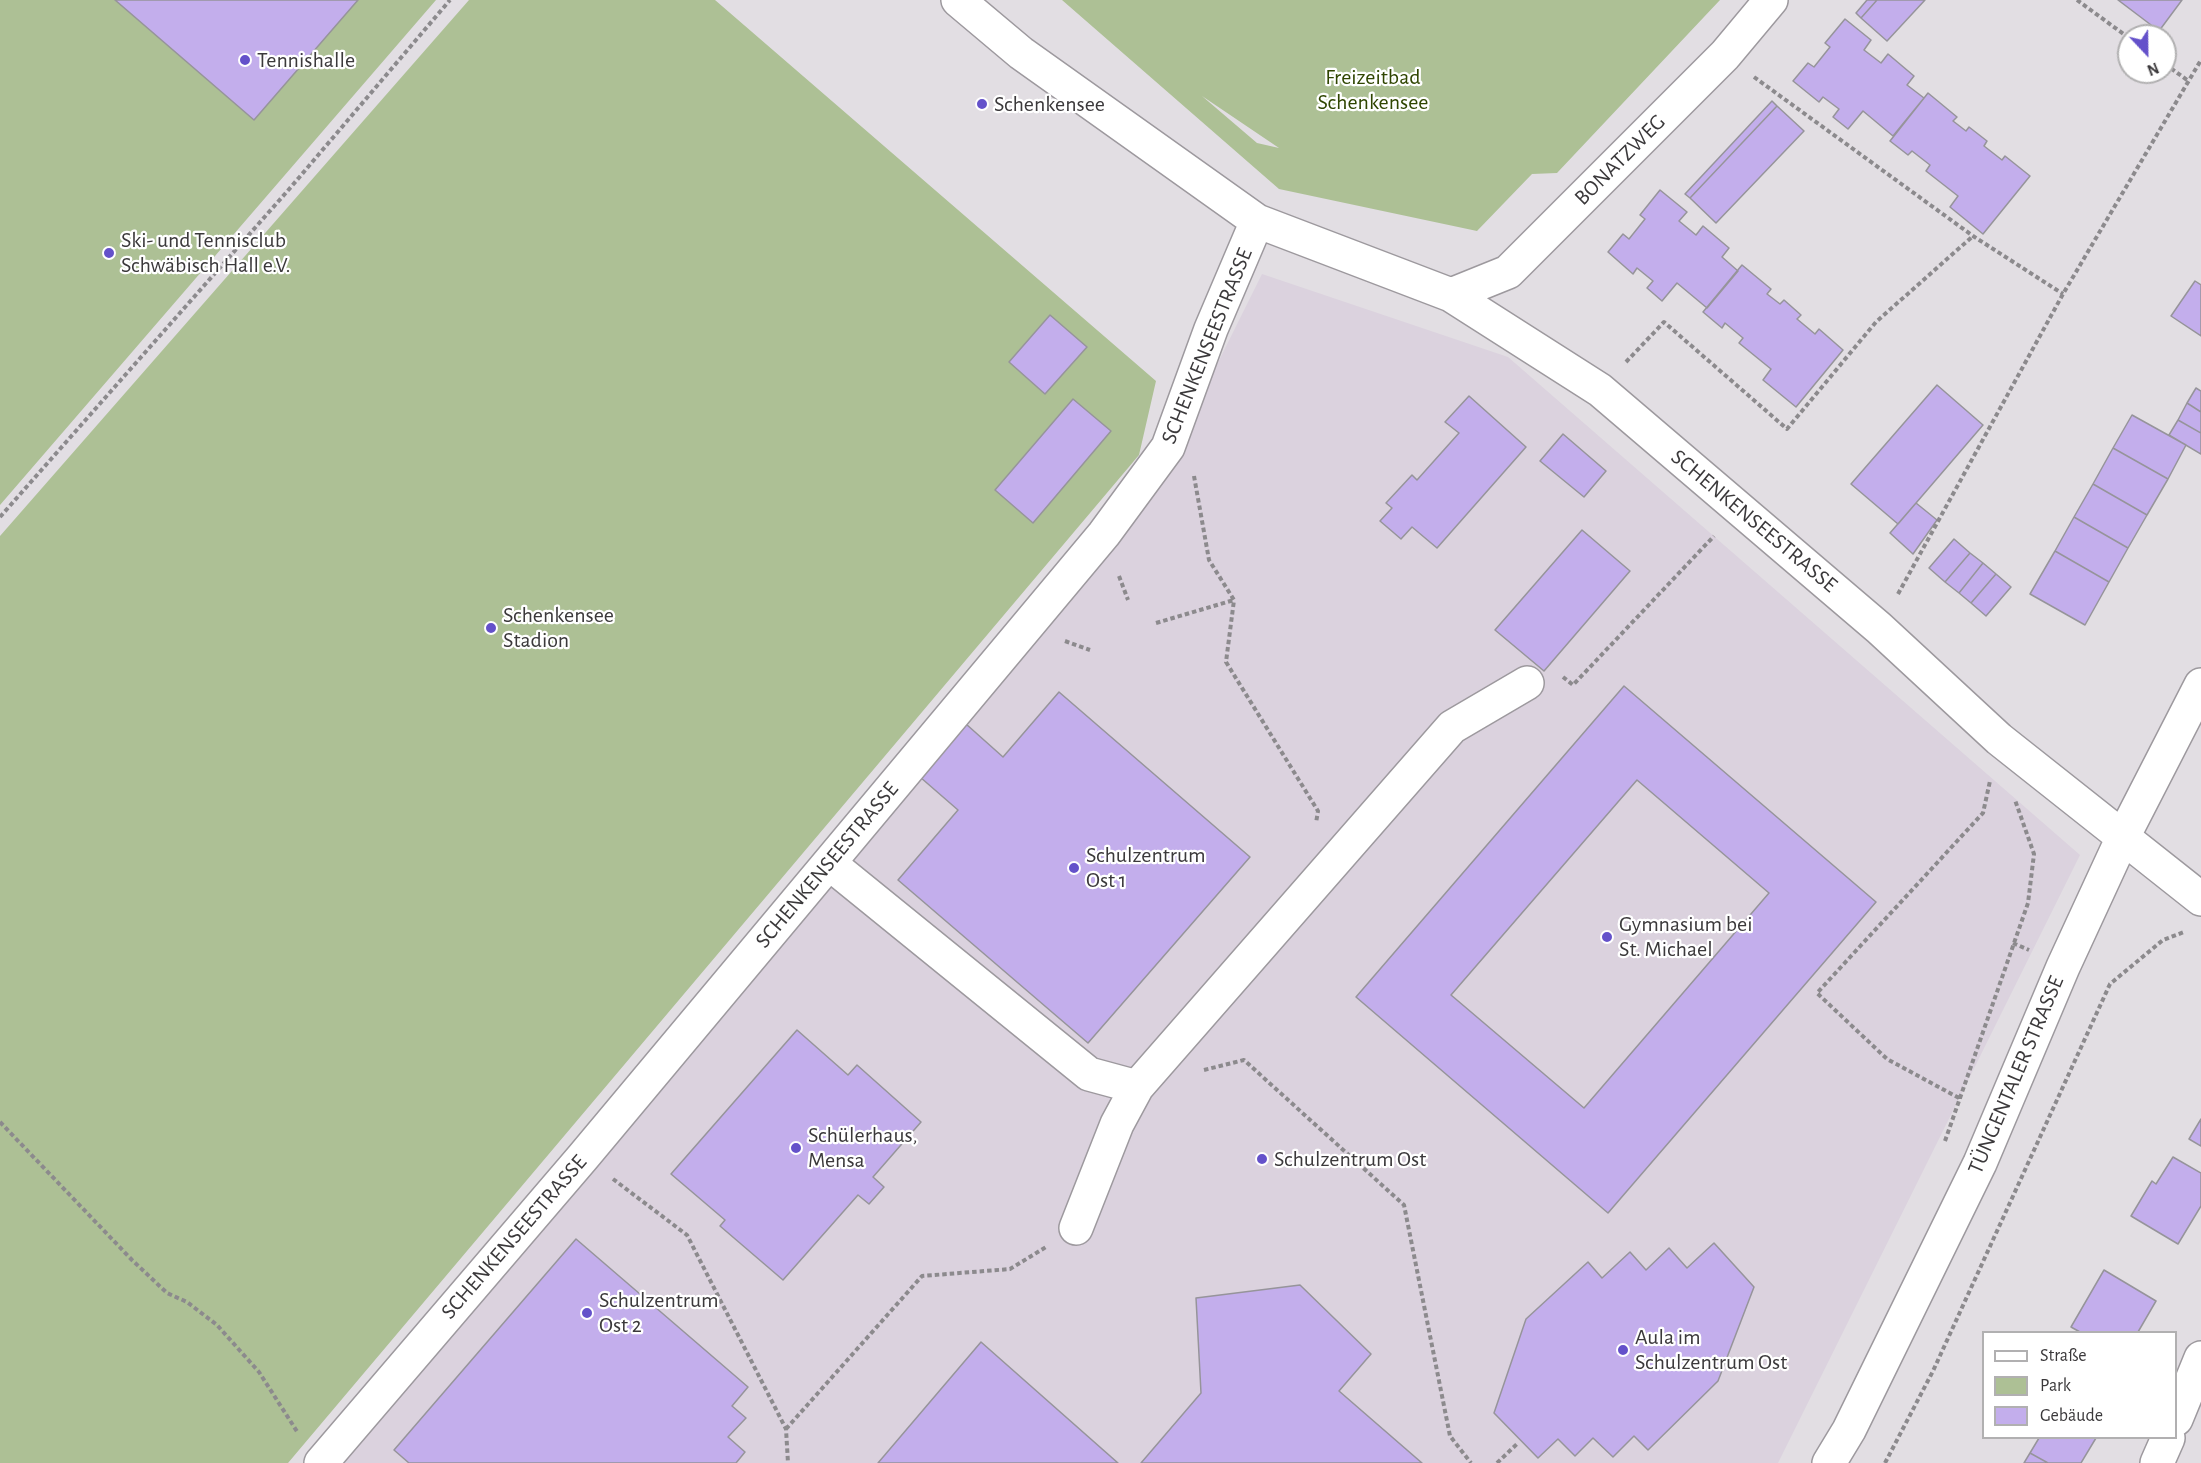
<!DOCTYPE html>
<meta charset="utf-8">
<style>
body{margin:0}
#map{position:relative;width:2201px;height:1463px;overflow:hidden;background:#e2dee3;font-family:"Alegreya Sans",sans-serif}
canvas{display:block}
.legend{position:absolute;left:1982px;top:1331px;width:195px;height:108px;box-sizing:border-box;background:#fff;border:2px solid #b1b0b1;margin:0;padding:8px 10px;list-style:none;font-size:18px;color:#3b393b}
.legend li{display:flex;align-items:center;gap:12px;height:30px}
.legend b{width:30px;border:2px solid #b1b0b1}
.north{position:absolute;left:2117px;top:24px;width:60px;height:60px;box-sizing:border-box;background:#fff;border:2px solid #b1b0b1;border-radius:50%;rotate:158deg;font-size:16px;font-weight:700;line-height:24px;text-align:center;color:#3b393b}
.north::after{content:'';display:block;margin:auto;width:21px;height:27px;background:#6451ca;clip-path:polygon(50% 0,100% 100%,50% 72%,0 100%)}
</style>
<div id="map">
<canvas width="2201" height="1463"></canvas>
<ul class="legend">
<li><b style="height:8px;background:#fff"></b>Straße</li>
<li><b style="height:16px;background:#adc095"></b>Park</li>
<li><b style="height:16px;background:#c3aeec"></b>Gebäude</li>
</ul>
<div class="north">N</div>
</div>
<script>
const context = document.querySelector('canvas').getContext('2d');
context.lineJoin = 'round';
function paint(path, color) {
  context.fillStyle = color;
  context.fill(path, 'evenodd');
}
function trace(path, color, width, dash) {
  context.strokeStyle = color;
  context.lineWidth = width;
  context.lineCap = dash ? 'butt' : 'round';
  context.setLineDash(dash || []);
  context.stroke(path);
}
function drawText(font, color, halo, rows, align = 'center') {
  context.font = font + ' "Alegreya Sans",sans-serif';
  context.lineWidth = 4.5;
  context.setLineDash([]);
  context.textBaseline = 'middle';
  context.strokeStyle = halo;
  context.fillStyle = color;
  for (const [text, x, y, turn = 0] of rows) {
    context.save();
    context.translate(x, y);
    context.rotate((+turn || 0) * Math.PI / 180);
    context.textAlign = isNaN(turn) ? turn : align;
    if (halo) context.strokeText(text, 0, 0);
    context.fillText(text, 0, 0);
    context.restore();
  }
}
paint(new Path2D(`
 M1262 274 1508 357 2080 855 1778 1463H343L1118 526 1179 441Z`), '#dbd2de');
paint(new Path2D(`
 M0 0H436L0 505Z
 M469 0H715L1156 381 1139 455 288 1463H0V536Z
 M1062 0H1720L1557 173 1532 174 1477 231 1279 189ZM1202 96 1279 148 1257 143Z`), '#adc095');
const building = new Path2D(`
 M115 0H358L254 120Z
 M1867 0H1877L1861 18 1856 13Z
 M1877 0H1925L1887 41 1861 18Z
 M2118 0H2182L2159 31Z
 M1845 19 1871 40 1864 50 1881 63 1888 54 1914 76 1907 85 1924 98 1893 136 1863 111 1848 129 1833 117 1839 109 1823 97 1819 102 1793 81 1808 63 1814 67 1830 47 1825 43Z
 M1928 93 1957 117 1953 121 1966 131 1969 127 1987 141 1984 146 2002 160 2005 156 2030 176 1983 234 1950 207 1958 196 1926 171 1930 165 1912 151 1908 155 1890 141Z
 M1772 101 1777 106 1690 198 1685 194Z
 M1777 106 1804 131 1716 223 1690 198Z
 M1660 190 1687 212 1679 221 1696 235 1703 226 1729 248 1722 257 1738 271 1707 308 1677 283 1662 301 1647 288 1653 281 1637 268 1633 274 1608 252 1623 234 1629 239 1645 219 1640 215Z
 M1742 265 1771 289 1767 294 1780 304 1784 300 1801 315 1797 319 1815 334 1819 329 1843 350 1796 407 1763 380 1771 369 1739 343 1743 338 1725 323 1722 328 1703 312Z
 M2195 281 2201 285V336L2171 316Z
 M1050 315 1087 347 1045 394 1009 362Z
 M1937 385 1983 425 1898 524 1851 484Z
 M2196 388 2201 391V412L2187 403Z
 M1469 396 1526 447 1437 548 1412 527 1401 539 1380 521 1392 508 1386 503 1412 475 1417 480 1459 433 1445 422Z
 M1073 399 1111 431 1033 523 995 490Z
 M2187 403 2201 412V433L2178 420Z
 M2132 415 2186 445 2168 479 2113 448Z
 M2178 420 2201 433V454L2169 435Z
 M1563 434 1606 471 1584 497 1540 461Z
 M2113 448 2168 479 2147 515 2093 484Z
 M2093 484 2147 515 2128 548 2074 517Z
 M1916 503 1937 520 1913 554 1890 533Z
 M2074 517 2128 548 2109 582 2055 551Z
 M1582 530 1630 571 1544 671 1495 630Z
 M1954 539 1970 553 1945 582 1929 568Z
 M2055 551 2109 582 2085 625 2030 594Z
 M1970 553 1983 563 1959 593 1945 582Z
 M1983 563 1996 574 1971 603 1959 593Z
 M1996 574 2011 587 1986 616 1971 603Z
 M1624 686 1876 902 1608 1213 1356 997ZM1637 780 1769 893 1584 1108 1451 995Z
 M1059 692 1250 857 1088 1043 898 880 958 810 920 777 966 724 1003 757Z
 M797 1030 848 1075 857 1065 921 1122 873 1177 884 1187 869 1204 858 1195 783 1280 720 1226 725 1220 671 1174Z
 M2201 1119V1146L2189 1139Z
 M2173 1157 2201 1173V1206L2178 1244 2131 1216 2152 1181 2156 1184Z
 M576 1239 748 1387 732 1406 746 1418 728 1437 745 1452 736 1463H409L394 1450Z
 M1714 1243 1754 1287 1718 1381 1648 1450 1634 1436 1613 1457 1593 1438 1575 1456 1558 1439 1538 1458 1494 1413 1526 1319 1588 1262 1602 1278 1630 1252 1646 1270 1669 1248 1687 1268Z
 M2104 1270 2156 1301 2138 1332H2080L2071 1327Z
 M1300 1285 1371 1354 1339 1391 1422 1463H1141L1201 1393 1196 1298Z
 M981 1342 1118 1463H878Z
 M2039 1438H2096L2081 1463H2048L2030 1453Z
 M2030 1453 2048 1463H2024Z`);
paint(building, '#c3aeec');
trace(building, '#96949a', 1.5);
const minor = new Path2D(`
 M958 0 1021 53 1257 221 1451 295 1600 390 1879 628 1999 739 2201 899
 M1451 295 1508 272 1725 55 1771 0
 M829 863 1089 1074 1137 1087 1452 727 1527 683
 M1076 1228 1117 1124 1137 1087
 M2176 1419 2201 1358
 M321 1463 583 1157 1104 534 1168 447 1211 329 1257 221
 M1829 1463 1849 1430 1980 1163 2063 967 2123 837 2201 685
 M2157 1463 2168 1438`);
trace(minor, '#9d999e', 36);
trace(new Path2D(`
 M2077 0 2129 38
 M2165 64 2187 80
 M1754 77 1973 236 2063 294
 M1626 362 1664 322 1787 429 1876 322 1973 236
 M1194 476 1209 560 1234 600 1226 662 1318 811 1316 823
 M0 517 291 187 450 0
 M1119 576 1128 600
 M1898 594 2063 294 2201 60
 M1156 623 1234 600
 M1065 641 1090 650
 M1563 677 1573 685 1714 536
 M2013 943 2029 950
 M1204 1070 1244 1060 1404 1205 1450 1436 1471 1463
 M1959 1098 1887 1059 1817 993 1983 813 1990 781
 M0 1122 132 1260 167 1293 187 1302 217 1325 259 1372 298 1433
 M1945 1141 2028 903 2034 854 2015 800
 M613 1179 687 1235 786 1429 788 1463
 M786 1429 922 1276 1010 1269 1046 1247
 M1497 1463 1518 1443
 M1885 1463 1933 1371 2110 984 2163 940 2184 932`), '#8c8a8d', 4, [4.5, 3]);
trace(minor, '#fff', 33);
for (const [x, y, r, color] of [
 [245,60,6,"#6451ca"],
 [982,104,6,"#6451ca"],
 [109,253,6,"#6451ca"],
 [491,628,6,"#6451ca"],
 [1074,868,6,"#6451ca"],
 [1607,937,6,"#6451ca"],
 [796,1148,6,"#6451ca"],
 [1262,1159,6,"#6451ca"],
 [587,1313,6,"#6451ca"],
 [1623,1350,6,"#6451ca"]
]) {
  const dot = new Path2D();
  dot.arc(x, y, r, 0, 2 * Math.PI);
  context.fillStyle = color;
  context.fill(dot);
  trace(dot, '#fff', 2);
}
drawText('22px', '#3b393b', '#fff', [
 ["Tennishalle",257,60],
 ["Schenkensee",994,104],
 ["Ski- und Tennisclub",121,240],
 ["Schwäbisch Hall e.V.",121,265],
 ["Schenkensee",503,615],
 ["Stadion",503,640],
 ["Schulzentrum",1086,855],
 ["Ost 1",1086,880],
 ["Gymnasium bei",1619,924],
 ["St. Michael",1619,949],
 ["Schülerhaus,",808,1135],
 ["Mensa",808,1160],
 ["Schulzentrum Ost",1274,1159],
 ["Schulzentrum",599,1300],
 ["Ost 2",599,1325],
 ["Aula im",1635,1337],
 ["Schulzentrum Ost",1635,1362]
], 'left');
drawText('22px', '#2f4500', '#fff', [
 ["Freizeitbad",1373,77],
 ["Schenkensee",1373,102]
]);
drawText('22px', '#3b393b', '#fff', [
 ["BONATZWEG",1620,160,-45],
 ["SCHENKENSEESTRASSE",1207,346,-68],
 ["SCHENKENSEESTRASSE",1754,521,40],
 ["SCHENKENSEESTRASSE",827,865,-50],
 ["TÜNGENTALER STRASSE",2016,1075,-67],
 ["SCHENKENSEESTRASSE",514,1237,-49]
]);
</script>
